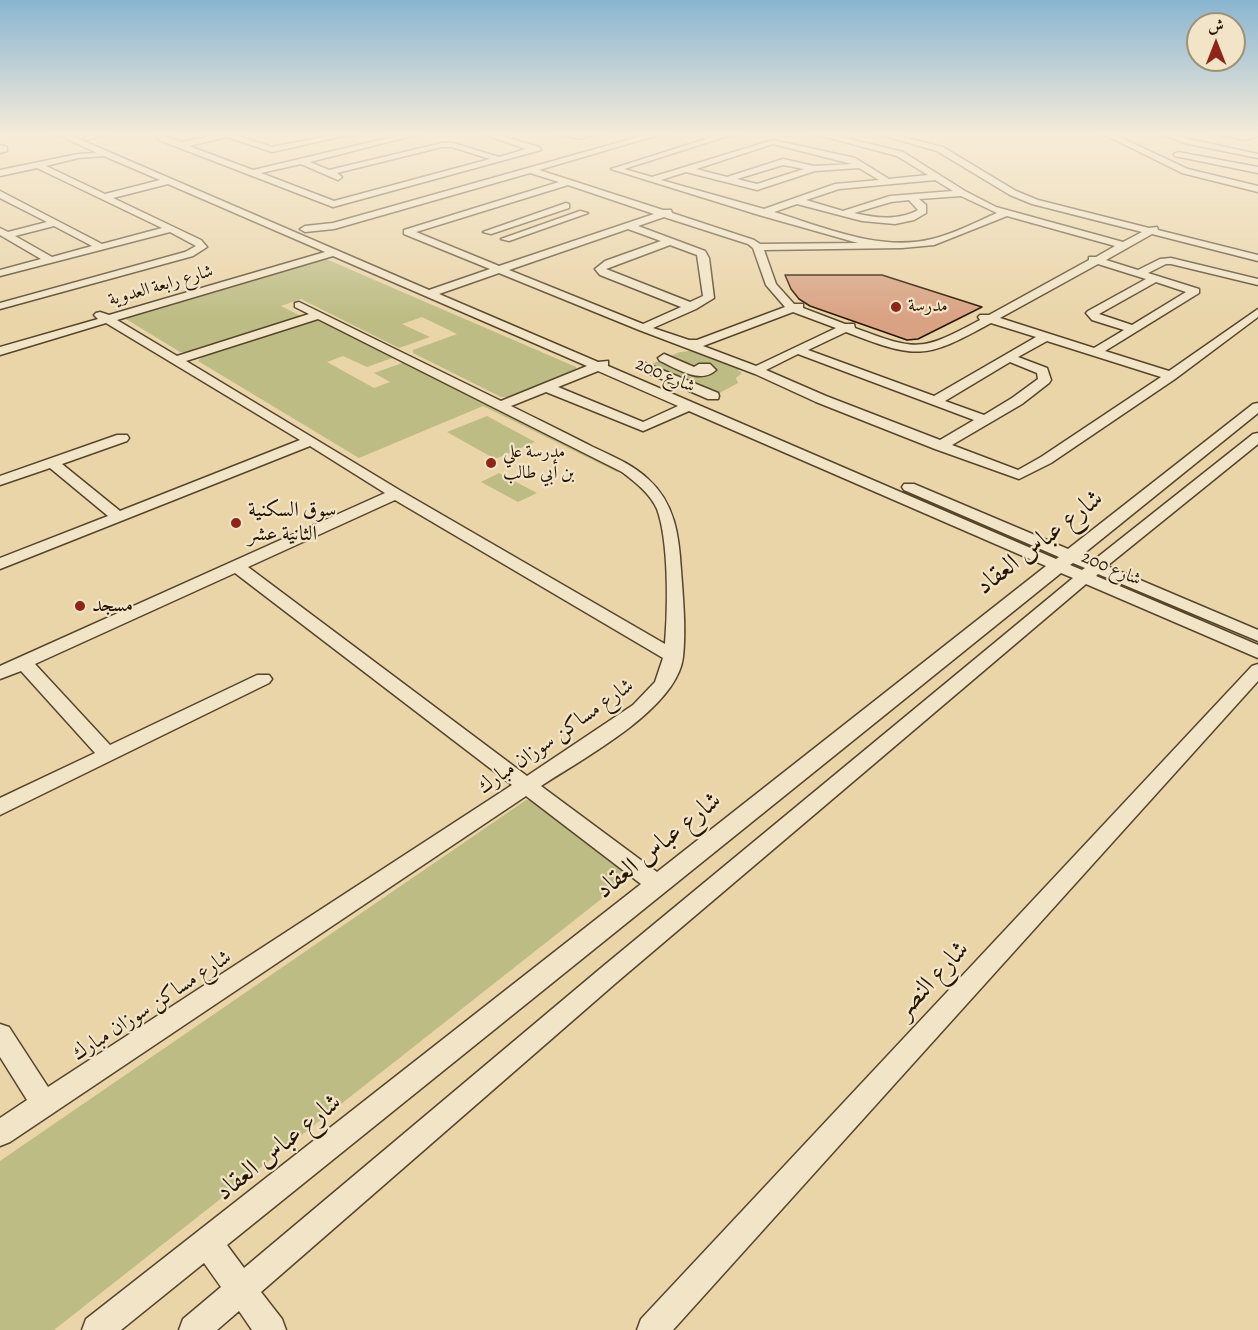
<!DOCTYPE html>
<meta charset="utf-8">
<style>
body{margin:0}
#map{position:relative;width:1258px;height:1330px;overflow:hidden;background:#ead5a9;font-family:Alegreya,Amiri,serif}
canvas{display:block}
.north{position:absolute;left:1186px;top:12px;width:60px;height:60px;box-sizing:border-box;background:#f1e4c7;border:2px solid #9f9178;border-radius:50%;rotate:0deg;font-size:16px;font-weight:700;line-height:24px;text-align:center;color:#251501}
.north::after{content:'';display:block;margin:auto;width:21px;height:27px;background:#8f2418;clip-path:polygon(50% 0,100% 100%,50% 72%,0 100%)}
</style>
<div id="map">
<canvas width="1258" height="1330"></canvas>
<div class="north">ش</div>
</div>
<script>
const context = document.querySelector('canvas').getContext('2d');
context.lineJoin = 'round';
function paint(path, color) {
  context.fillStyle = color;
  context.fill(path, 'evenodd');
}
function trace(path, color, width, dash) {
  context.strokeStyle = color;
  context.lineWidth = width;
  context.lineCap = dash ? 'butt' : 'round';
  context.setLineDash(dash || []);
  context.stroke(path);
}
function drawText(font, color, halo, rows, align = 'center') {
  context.font = font + ' Alegreya,Amiri,serif';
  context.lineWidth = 4.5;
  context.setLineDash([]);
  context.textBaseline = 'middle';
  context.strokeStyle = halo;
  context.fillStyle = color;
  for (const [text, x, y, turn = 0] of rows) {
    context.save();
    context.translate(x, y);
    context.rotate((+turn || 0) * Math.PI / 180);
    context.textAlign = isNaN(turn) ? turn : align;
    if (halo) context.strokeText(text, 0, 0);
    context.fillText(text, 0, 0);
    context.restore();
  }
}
paint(new Path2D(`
 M326 259 576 367V370L511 397H501L413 353V350L457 334 422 317 402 324 430 337 399 348 301 299 281 306 299 315H308L191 352H180L126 319Z
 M313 321H325L395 357 367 367 343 356 327 362 374 388 390 382 374 373 405 362 624 469 617 472 483 406 359 458 198 361 202 357Z
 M701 350 742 367 738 370 742 373 736 378 738 383 712 397 642 368 680 352Z
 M487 416 535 442 495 459 447 432Z
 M499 473 537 493 518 502 481 482Z
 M526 800 537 801 627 870 628 878 54 1330H0V1161Z`), '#bdbc84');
const building = new Path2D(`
 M785 275H882L982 307 918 339 907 340 810 306 799 299 791 289Z`);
paint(building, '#d9a283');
trace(building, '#251501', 1.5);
const minor = new Path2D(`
 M54 133H65L429 290 490 269 404 234V230L559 182 530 173 334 229 305 232 300 229 305 226 333 223 652 133H665L539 170 663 210H671L672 213 754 240 760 244 858 243 759 215 611 169 725 133H737L624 169 652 177 773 140 855 158 889 179 928 175 897 156 811 133H825L903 152 965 191 996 207 1123 242 1142 232 1032 204 1010 195 937 151 874 133H887L943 147 1016 191 1038 200 1149 228 1157 227 1158 230 1258 255V261L1152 234 1106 260 1138 270 1160 259 1171 258 1258 279V285L1171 264H1166L1148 273 1199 289V293L1105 351 1169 371 1258 309V317L1175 379 1051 463 1019 479 935 449 816 402 755 374 639 330 499 273 439 294 598 362 608 361V366L1056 559 1059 557 904 490 902 487 904 484H914L1068 549 1253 404 1258 403V413L1082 555 1094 560 1253 434 1258 433V444L1107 566 1258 630V641L1098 574 1096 576 1258 645V658L1086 584 617 982 261 1292 282 1319 286 1330H252L239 1311 217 1330H179L183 1319 221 1287 204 1263 121 1330H82L86 1319 641 884 526 796 10 1142 0 1146V1118L27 1100 0 1057V1024L9 1027 48 1087 512 785 235 573 35 664 110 745 257 675H269L272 679 269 683 0 815V798L95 753 21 671 0 679V666L385 493 310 446 0 569V558L108 516 50 468 0 485V476L117 435H127L129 438 127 441 62 464 120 511 300 440 106 323 0 355V347L98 319 94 315 96 313 100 312 109 315 325 252 168 184 113 198 201 240 207 247 193 256 0 309V303L185 252 196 246 170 232 0 276V270L41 259 0 235V228L8 232 47 222 0 198V191L102 244 162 228 37 168 0 176V170L78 154 97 153ZM773 144 852 164 814 166 783 159 727 177 696 169ZM104 156 160 180 105 194 46 166 78 158ZM783 165 804 169 757 184 737 179ZM859 168 879 180 835 184 764 209 661 180 686 172 757 190 815 171ZM935 180 953 191 890 196 843 211 806 200 839 189ZM568 185 654 214 499 266 416 232ZM961 196 997 213C976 222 954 234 932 239 879 252 824 227 774 212L797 204 862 221 895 224 914 220 926 213V205L919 199ZM909 200 918 210C898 221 876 218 854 213L891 202ZM1007 216 1115 246 1096 257H1089V260L989 315H980L978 317 980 320C920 352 918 351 855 328L854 324H845L803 308V304H794L776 284 764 250 902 248 934 245ZM664 217 748 244 753 248 766 285 785 307 697 340H689L653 328 696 309 714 298 709 258 705 251 638 226ZM54 226 92 246 52 257 15 236ZM628 229 661 241 605 261 595 269 600 275 681 307 643 324 509 270ZM670 245 697 255 703 296 690 302 606 269ZM333 256 587 366 501 401 299 302 295 303V307L309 314 177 356 117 320ZM1098 264 1146 279 1088 311 1086 313 1092 320 1124 330 1094 348 1000 318ZM1156 282 1186 292 1132 325 1099 314ZM793 312 836 328 756 366 703 346ZM318 319 622 472C635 482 650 493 657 509 669 541 668 609 665 644L401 491 186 361ZM991 323 1036 337 934 396 808 350 846 332C917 359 924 360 991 323ZM1047 341 1161 377 1041 457 1018 470 952 445 1022 404 1049 383 1051 380 1047 368 1018 357ZM798 354 974 420 940 440 826 396 766 370ZM1010 362 1037 373 1038 379 1012 398 984 415 945 401ZM598 371 678 406 643 422 558 387ZM546 392 643 431 689 411 1046 566 657 872 541 786C582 759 677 709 683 657 686 630 683 598 681 570 679 536 675 503 648 479 632 464 612 456 593 447 566 433 539 420 511 406ZM395 500 663 658 655 682 633 705 527 776 248 567ZM1073 563 1085 568 1082 570 1070 565ZM1061 573 1073 578 601 968 244 1268 227 1245Z
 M98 133H111L87 140 83 138Z
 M158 133H169L165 136 181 142 225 133H240L236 135 272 147 342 133 352 134 272 152 227 137 189 146 253 170 409 133H423L310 162 329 170 442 143H453L499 157 526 149 480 133H492L539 147 541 150 333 207 159 140 156 135ZM442 147H452L490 159 334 201 261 173 301 164 338 180 342 177 337 173Z
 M557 133H601L579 139Z
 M1101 133H1111L1188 169 1258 186V192L1182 173Z
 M1160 133H1172L1189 139 1258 154V158L1184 143Z
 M1213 133 1244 136 1258 133V136L1245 140Z
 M0 145 7 147V151L0 153Z
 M1178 152 1258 167V173L1175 156 1174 154Z
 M566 203 569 204V208L491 234 483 232Z
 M580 211 588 213 509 241 501 239Z
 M664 354 694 367 699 364H710L716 370C700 385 676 368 660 361L658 358Z
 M645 363 718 393 719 396 718 399H708L641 370 639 367Z
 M1258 664V681L673 1330H637L641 1319 1252 666Z`);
trace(minor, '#56452b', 3);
paint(minor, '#f1e4c7');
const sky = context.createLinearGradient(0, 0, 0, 319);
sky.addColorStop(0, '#89b5d2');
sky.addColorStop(0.42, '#f6ecd8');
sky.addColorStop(1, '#f6ecd800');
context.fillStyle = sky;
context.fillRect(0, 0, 1258, 319);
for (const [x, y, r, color] of [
 [896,307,6,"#8f2418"],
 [491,463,6,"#8f2418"],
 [236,523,6,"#8f2418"],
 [80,606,6,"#8f2418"]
]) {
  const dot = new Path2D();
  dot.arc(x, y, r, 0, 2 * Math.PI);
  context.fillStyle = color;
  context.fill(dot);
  trace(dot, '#f1e4c7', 2);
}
drawText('18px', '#251501', '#f1e4c7', [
 ["شارع رابعة العدوية",161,286,-16],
 ["شارع 200",665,376,23],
 ["شارع 200",1111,569,23]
]);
drawText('18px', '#251501', '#f1e4c7', [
 ["مدرسة",908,307],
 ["مدرسة علي",503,453],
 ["بن أبي طالب",503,474]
], 'left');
drawText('21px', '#251501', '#f1e4c7', [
 ["سوق السكنية",248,511],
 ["الثانية عشر",248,535],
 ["مسجد",92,606]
], 'left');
drawText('21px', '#251501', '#f1e4c7', [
 ["شارع مساكن سوزان مبارك",556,737,-35],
 ["شارع مساكن سوزان مبارك",152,1006,-33]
]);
drawText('26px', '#251501', '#f1e4c7', [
 ["شارع عباس العقاد",1040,543,-38],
 ["شارع عباس العقاد",659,846,-39],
 ["شارع النصر",933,980,-47],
 ["شارع عباس العقاد",279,1148,-39]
]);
</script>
